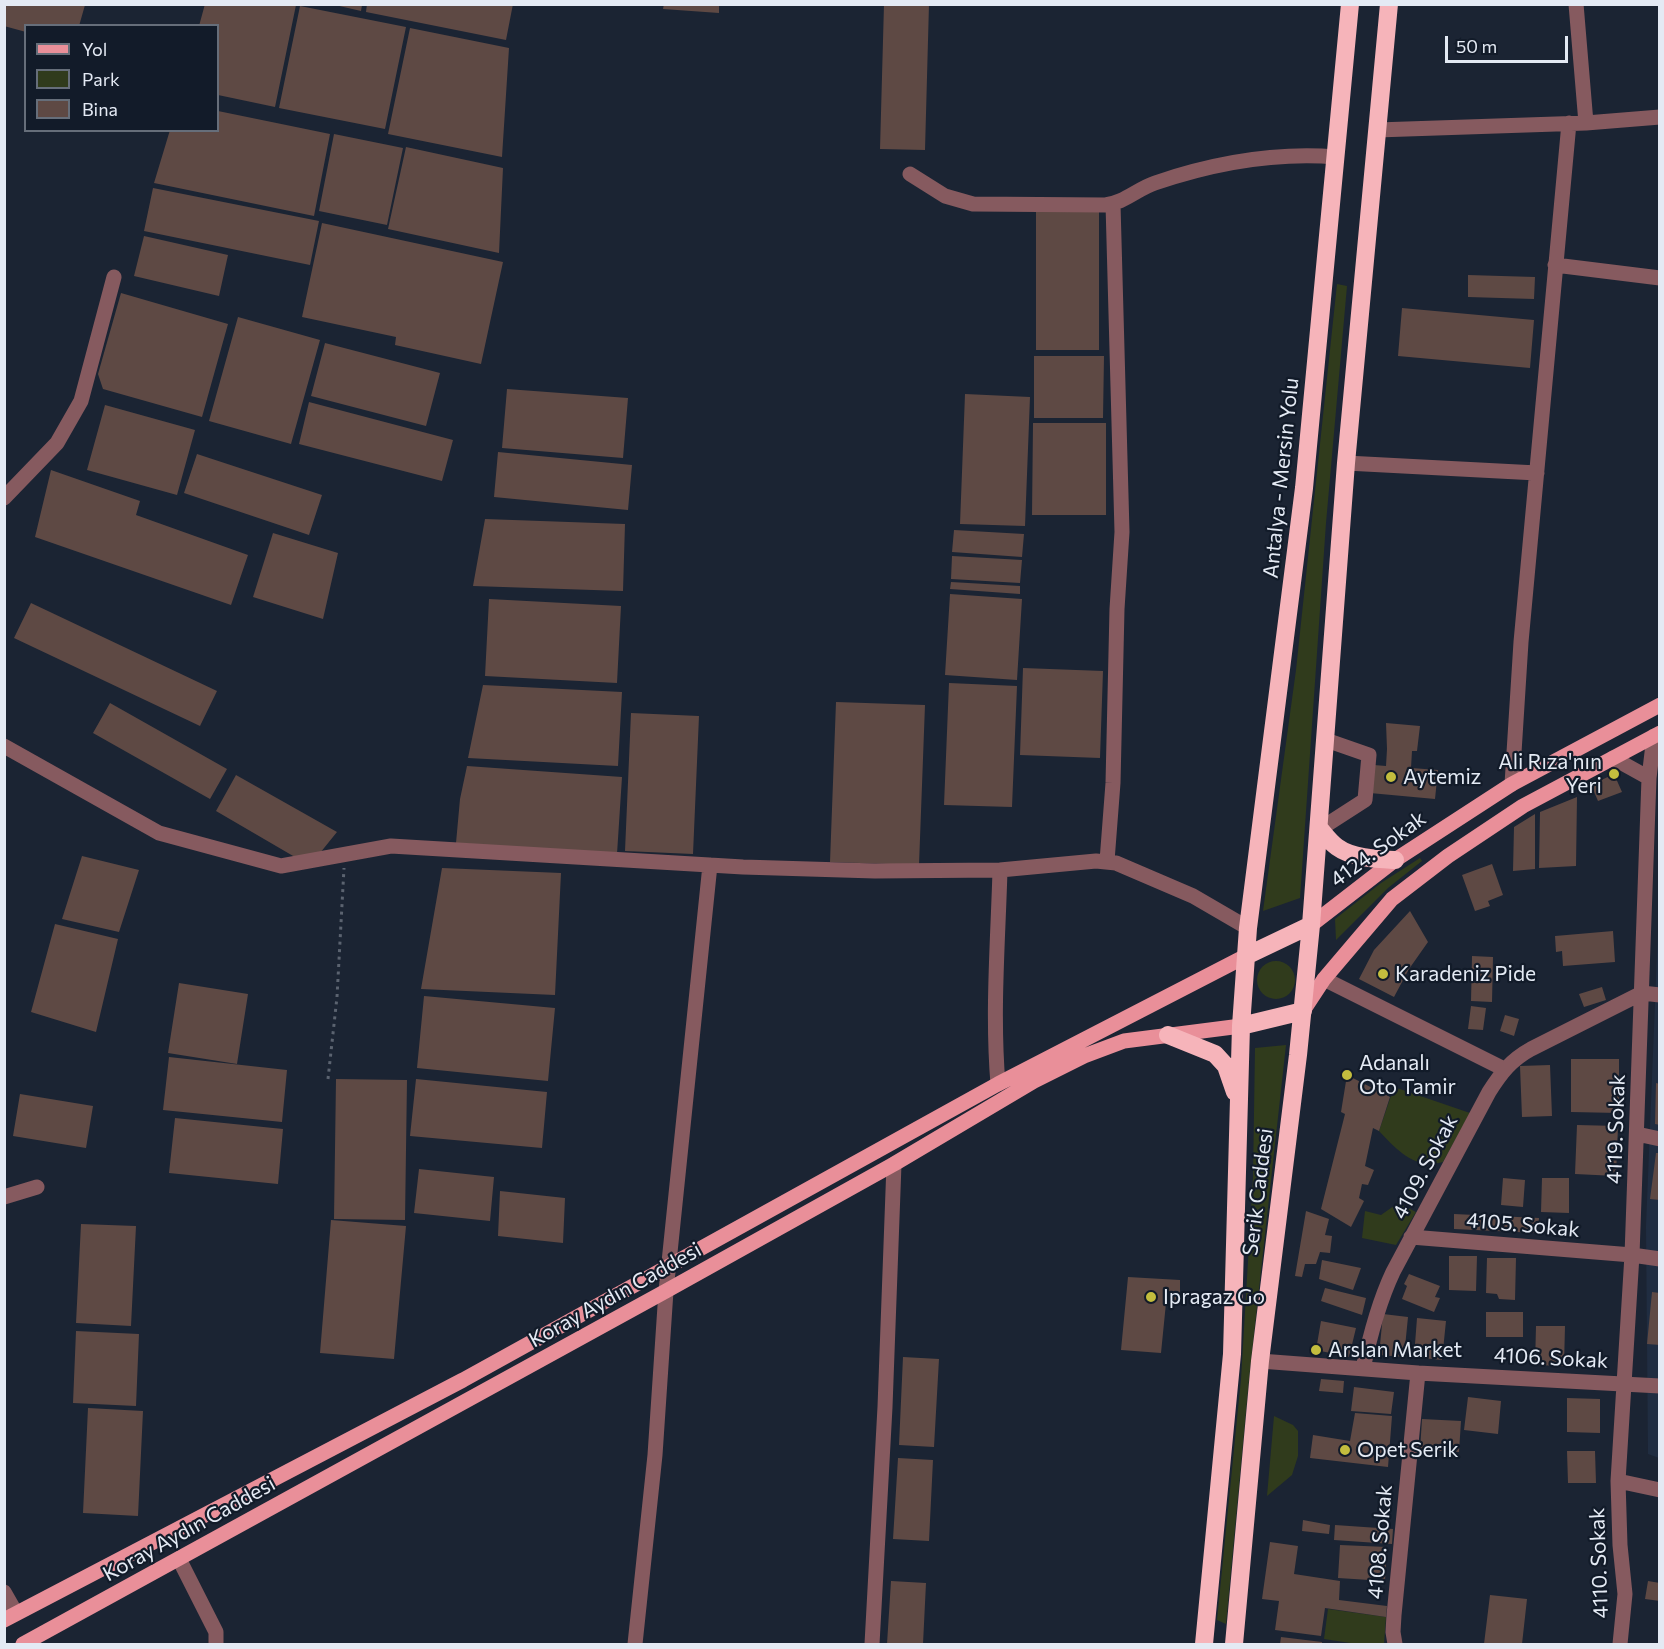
<!DOCTYPE html>
<meta charset="utf-8">
<style>
body{margin:0}
#map{position:relative;width:1664px;height:1649px;overflow:hidden;background:#1b2433;font-family:Commissioner,sans-serif}
canvas{display:block}
.frame{position:absolute;inset:0;border:6px solid #e4eaf4;pointer-events:none}
.legend{position:absolute;left:24px;top:24px;width:195px;height:108px;box-sizing:border-box;background:#121b29;border:2px solid #666e7a;margin:0;padding:8px 10px;list-style:none;font-size:18px;color:#e4eaf4}
.legend li{display:flex;align-items:center;gap:12px;height:30px}
.legend b{width:30px;border:2px solid #666e7a}
.scale{position:absolute;left:1445px;top:36px;width:123px;height:27px;box-sizing:border-box;border:3px solid #e4eaf4;border-top:0;padding-left:8px;font-size:18px;line-height:21px;white-space:nowrap;color:#e4eaf4;-webkit-text-stroke:4px #121b29;paint-order:stroke}
</style>
<div id="map">
<canvas width="1664" height="1649"></canvas>
<div class="frame"></div>
<ul class="legend">
<li><b style="height:8px;background:#e98f99"></b>Yol</li>
<li><b style="height:16px;background:#303b1c"></b>Park</li>
<li><b style="height:16px;background:#5e4944"></b>Bina</li>
</ul>
<div class="scale">50 m</div>
</div>
<script>
const context = document.querySelector('canvas').getContext('2d');
context.lineJoin = 'round';
function paint(path, color) {
  context.fillStyle = color;
  context.fill(path, 'evenodd');
}
function trace(path, color, width, dash) {
  context.strokeStyle = color;
  context.lineWidth = width;
  context.lineCap = dash ? 'butt' : 'round';
  context.setLineDash(dash || []);
  context.stroke(path);
}
function drawText(font, color, halo, rows, align = 'center') {
  context.font = font + ' Commissioner,sans-serif';
  context.lineWidth = 4.5;
  context.setLineDash([]);
  context.textBaseline = 'middle';
  context.strokeStyle = halo;
  context.fillStyle = color;
  for (const [text, x, y, turn = 0] of rows) {
    context.save();
    context.translate(x, y);
    context.rotate((+turn || 0) * Math.PI / 180);
    context.textAlign = isNaN(turn) ? turn : align;
    if (halo) context.strokeText(text, 0, 0);
    context.fillText(text, 0, 0);
    context.restore();
  }
}
paint(new Path2D(`
 M1659 905V1458L1648 1454 1646 1226Z`), '#202d41');
paint(new Path2D(`
 M1337 284 1347 286 1326 523 1300 898 1263 911 1296 670Z
 M1420 858 1422 861 1388 888 1336 940 1335 919 1381 883Z
 M1257 980a19 19 0 1 1 38 0a19 19 0 1 1-38 0Z
 M1286 1045 1249 1379 1226 1624 1217 1620 1241 1379 1253 1177 1255 1048Z
 M1394 1087 1470 1113 1443 1162C1415 1170 1397 1150 1379 1131Z
 M1398 1203 1416 1212 1396 1245 1362 1238 1365 1211 1381 1215Z
 M1274 1416 1293 1425 1298 1431V1456L1292 1475 1267 1496Z
 M1328 1609 1386 1617 1384 1644H1357L1324 1639Z`), '#303b1c');
paint(new Path2D(`
 M205 4 296 5 275 107 218 95V26H199Z
 M367 4H513L506 40 366 12Z
 M664 4H719V13L663 9Z
 M884 4H929L925 150 880 149Z
 M4 5H85L79 26H26V32L4 26Z
 M335 5H362L361 11Z
 M300 6 406 27 385 129 279 108Z
 M410 28 509 48 502 157 388 134Z
 M218 111 330 134 314 216 154 183 170 130H218Z
 M334 134 403 148 387 225 319 211Z
 M406 147 503 168 499 253 388 229Z
 M153 188 319 221 310 265 144 231Z
 M1099 208V350H1036V209Z
 M322 223 503 262 481 364 395 345 396 337 302 317Z
 M144 236 228 255 219 296 134 276Z
 M1468 275 1535 277 1534 299 1468 297Z
 M121 293 228 324 202 417 103 389 98 374Z
 M1402 308 1534 320 1530 368 1398 356Z
 M238 317 320 340 291 444 209 421Z
 M325 343 440 373 426 426 311 396Z
 M1034 356H1104L1103 418H1034Z
 M507 389 628 398 623 458 502 448Z
 M965 394 1030 397 1025 526 960 524Z
 M309 402 453 440 442 481 299 444Z
 M105 405 195 430 177 495 87 470Z
 M1033 423H1106V515H1032Z
 M498 452 632 465 628 510 494 497Z
 M197 454 322 495 309 535 184 493Z
 M51 470 140 501 136 515 248 555 231 605 35 537Z
 M485 519 625 524 623 591 473 586Z
 M954 530 1024 534 1022 557 952 552Z
 M273 533 338 553 323 619 253 597Z
 M952 556 1022 560 1020 583 951 579Z
 M951 582 1020 586V594L950 589Z
 M950 594 1022 599 1017 680 945 675Z
 M489 599 621 606 617 683 485 676Z
 M31 603 217 691 200 726 14 638Z
 M1023 668 1103 671 1100 758 1020 755Z
 M949 683 1017 686 1012 807 944 805Z
 M483 685 622 692 618 766 468 758Z
 M836 702 925 705 919 865 830 862Z
 M110 703 227 769 210 799 93 733Z
 M631 713 699 716 693 854 625 851Z
 M1386 723 1420 726 1417 751H1412L1411 768 1438 770 1435 799 1359 792 1362 764 1386 766 1387 749Z
 M467 766 622 777 617 854 456 843 460 799Z
 M1614 774 1622 792 1598 801 1591 785Z
 M236 775 337 832 320 853 300 860 216 811Z
 M1577 797 1576 866 1539 868 1540 812Z
 M1535 814V869L1513 871 1514 827Z
 M82 856 139 870 119 932 62 919Z
 M1492 864 1503 895 1488 901 1490 906 1475 911 1462 875Z
 M442 868 561 873 555 995 421 989Z
 M1410 911 1428 942 1409 969 1394 997 1359 979 1374 950Z
 M55 924 118 939 96 1032 31 1012Z
 M1613 931 1615 962 1563 966 1562 951 1556 952 1555 936Z
 M1472 956 1493 957 1492 1002 1471 1001Z
 M179 983 248 994 237 1064 168 1053Z
 M1602 987 1606 1000 1584 1007 1579 994Z
 M424 996 555 1008 548 1081 417 1068Z
 M1471 1006 1486 1008 1483 1030 1468 1029Z
 M1505 1015 1519 1019 1514 1036 1500 1031Z
 M169 1057 287 1070 282 1122 163 1110Z
 M1571 1059H1619V1113L1571 1112Z
 M1550 1065 1552 1116 1522 1117 1520 1066Z
 M1347 1075 1390 1097 1379 1131 1373 1128 1365 1166 1374 1170 1368 1185 1362 1184 1359 1198 1364 1201 1351 1227 1321 1209 1345 1114 1341 1112Z
 M336 1079 407 1080 405 1220 334 1219Z
 M416 1079 547 1092 542 1148 410 1136Z
 M1656 1083 1660 1084V1125L1655 1124Z
 M20 1094 93 1106 86 1148 13 1136Z
 M175 1118 283 1129 278 1184 169 1173Z
 M1577 1125 1618 1126 1616 1176 1575 1174Z
 M1656 1153H1660V1200L1650 1199Z
 M419 1169 494 1177 490 1221 414 1213Z
 M1503 1178 1525 1180 1523 1207 1501 1205Z
 M1542 1178H1569V1213L1541 1212Z
 M500 1191 565 1198 563 1243 498 1236Z
 M1306 1211 1329 1219 1325 1235 1332 1236 1330 1253 1320 1252 1316 1264H1305L1302 1277 1295 1276Z
 M1454 1214 1539 1218 1538 1233 1454 1229Z
 M331 1220 406 1226 394 1359 320 1353Z
 M81 1224 136 1226 131 1326 76 1323Z
 M1449 1256H1477L1476 1291 1449 1290Z
 M1487 1258H1516L1515 1300 1499 1299 1497 1294 1486 1293Z
 M1322 1260 1361 1268 1353 1290 1319 1279Z
 M1409 1274 1440 1286 1435 1297 1440 1298 1434 1312 1402 1299 1407 1286 1404 1284Z
 M1128 1277 1180 1280V1302L1166 1303 1161 1353 1121 1350Z
 M1325 1288 1366 1298 1362 1315 1321 1301Z
 M1652 1292 1660 1293V1345L1647 1344Z
 M1486 1312H1523V1337H1486Z
 M1383 1314 1408 1317 1404 1357 1379 1355Z
 M1417 1318 1446 1321 1442 1360 1414 1357Z
 M1321 1321 1356 1328 1349 1357 1316 1350Z
 M1536 1326H1565L1564 1366 1535 1365Z
 M76 1331 139 1334 136 1406 73 1403Z
 M903 1357 939 1359 934 1447 899 1445Z
 M1321 1379 1344 1381 1343 1393 1319 1391Z
 M1354 1387 1394 1392 1391 1414 1351 1411Z
 M1468 1397 1501 1401 1498 1434 1464 1430Z
 M1567 1398 1600 1399V1433L1567 1432Z
 M88 1408 143 1411 138 1516 83 1513Z
 M1355 1413 1392 1416 1388 1467 1310 1458 1313 1435 1350 1441Z
 M1422 1419 1461 1421 1459 1452 1420 1450Z
 M1567 1451H1595L1596 1483H1568Z
 M898 1458 933 1460 929 1541 893 1539Z
 M1303 1520 1330 1525 1329 1534 1302 1531Z
 M1335 1525 1393 1529 1392 1544 1334 1540Z
 M1270 1542 1298 1546 1294 1574 1340 1581 1339 1600 1387 1606 1386 1617 1325 1608 1321 1636 1275 1630 1279 1601 1262 1599Z
 M1340 1545 1387 1547 1385 1581 1338 1578Z
 M891 1581 926 1583 923 1644H887Z
 M1648 1581 1660 1583V1601L1645 1599Z
 M1490 1595 1527 1599 1522 1644H1484Z
 M1281 1637 1322 1642V1644H1280Z`), '#5e4944');
trace(new Path2D(`
 M328 1079 337 997 344 868`), '#5b6370', 3, [3, 4.5]);
trace(new Path2D(`
 M1576 4 1586 123
 M1377 130 1586 123 1660 117
 M910 174 945 196 973 204 1105 205C1124 203 1137 189 1155 183 1214 163 1274 152 1336 157
 M1555 265 1660 278
 M1346 463 1537 473
 M4 498 57 443 81 401 114 277
 M4 746 159 833 281 866 391 846 743 867 875 871 1000 870 1096 861 1116 863 1193 896 1248 928
 M1613 758 1649 778 1654 736
 M1512 784 1521 642 1569 123
 M1320 829 1365 800 1369 755 1326 740
 M1107 861 1113 783 1117 609 1122 532 1113 204
 M1324 979 1504 1069
 M998 1084C992 1013 998 941 1000 870
 M1637 1134 1660 1139
 M4 1197 37 1187
 M1411 1237 1632 1255 1660 1259
 M1260 1361 1418 1373 1660 1386
 M1363 1369C1370 1335 1378 1304 1393 1272L1489 1092C1501 1073 1511 1060 1531 1049L1642 993 1660 995
 M1618 1481 1660 1490
 M179 1559 216 1632V1644
 M4 1592 16 1613
 M635 1644 655 1455 666 1291 710 865
 M872 1644 885 1407 894 1164
 M1395 1644 1393 1632 1394 1615 1418 1373
 M1620 1644 1625 1594 1620 1545 1618 1481 1632 1255 1649 778`), '#865a5f', 15);
trace(new Path2D(`
 M1311 925 1395 860 1512 784 1660 705
 M1303 1011 1324 979 1392 899 1448 856 1523 806 1660 733
 M4 1620 463 1380 998 1084 1246 956
 M23 1644 666 1291 894 1164 1034 1081 1084 1056 1124 1041 1241 1026`), '#e98f99', 15);
trace(new Path2D(`
 M1320 829C1325 835 1330 842 1337 847 1352 858 1376 859 1395 860
 M1246 956 1311 925
 M1241 1026 1303 1011
 M1168 1035 1215 1054 1226 1066 1235 1092
 M1204 1644 1232 1354 1241 1026 1248 928 1304 488 1350 4
 M1234 1644 1260 1361 1298 1055 1311 925 1346 463 1389 4`), '#f6b4ba', 18);
for (const [x, y, r, color] of [
 [1614,774,6,"#c3bd3e"],
 [1391,777,6,"#c3bd3e"],
 [1383,974,6,"#c3bd3e"],
 [1347,1075,6,"#c3bd3e"],
 [1151,1297,6,"#c3bd3e"],
 [1316,1350,6,"#c3bd3e"],
 [1345,1450,6,"#c3bd3e"]
]) {
  const dot = new Path2D();
  dot.arc(x, y, r, 0, 2 * Math.PI);
  context.fillStyle = color;
  context.fill(dot);
  trace(dot, '#121b29', 2);
}
drawText('21px', '#e4eaf4', '#121b29', [
 ["Antalya - Mersin Yolu",1281,478,-84],
 ["4124. Sokak",1378,849,-36],
 ["4119. Sokak",1616,1129,-88],
 ["4109. Sokak",1425,1167,-62],
 ["Serik Caddesi",1258,1192,-83],
 ["4105. Sokak",1523,1225,5],
 ["Koray Aydın Caddesi",615,1295,-29],
 ["4106. Sokak",1551,1358,3],
 ["Koray Aydın Caddesi",189,1529,-29],
 ["4108. Sokak",1380,1542,-85],
 ["4110. Sokak",1599,1563,-92]
]);
drawText('21px', '#e4eaf4', '#121b29', [
 ["Ali Rıza'nın",1602,762,"right"],
 ["Yeri",1602,786,"right"],
 ["Aytemiz",1403,777],
 ["Karadeniz Pide",1395,974],
 ["Adanalı",1359,1063],
 ["Oto Tamir",1359,1087],
 ["Ipragaz Go",1163,1297],
 ["Arslan Market",1328,1350],
 ["Opet Serik",1357,1450]
], 'left');
</script>
